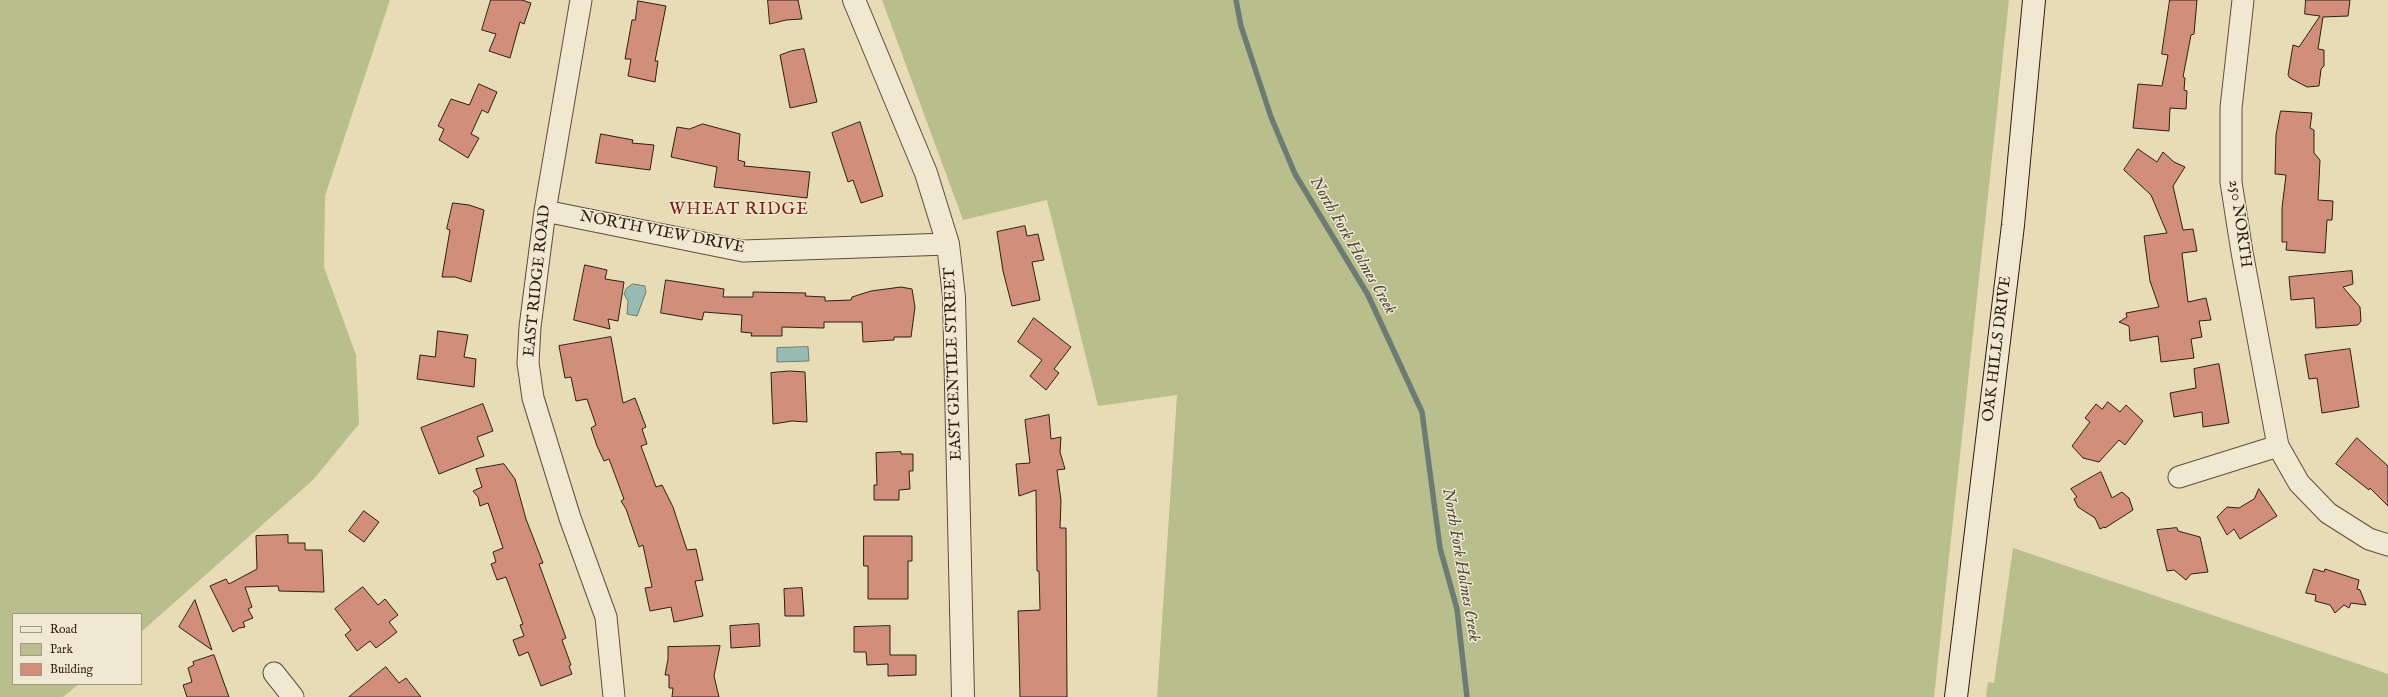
<!DOCTYPE html>
<style>
body{margin:0}
#map{position:relative;width:2388px;height:697px;overflow:hidden;background:#e8dcb7;font-family:"IM FELL English",serif}
canvas{display:block}
.legend{position:absolute;left:12px;top:613px;width:130px;height:72px;box-sizing:border-box;background:#f0e8d0;border:1px solid #a39785;margin:0;padding:5px 7px;list-style:none;font-size:12px;color:#2f1e14}
.legend li{display:flex;align-items:center;gap:8px;height:20px}
.legend b{width:20px;border:1px solid #a39785}
</style>
<div id="map">
<canvas width="2388" height="697"></canvas>
<ul class="legend">
<li><b style="height:5px;background:#f0e8d0"></b>Road</li>
<li><b style="height:11px;background:#b9bf8c"></b>Park</li>
<li><b style="height:11px;background:#d18e7a"></b>Building</li>
</ul>
</div>
<script>
const context = document.querySelector('canvas').getContext('2d');
context.lineJoin = 'round';
function paint(path, color) {
  context.fillStyle = color;
  context.fill(path, 'evenodd');
}
function trace(path, color, width, dash) {
  context.strokeStyle = color;
  context.lineWidth = width;
  context.lineCap = dash ? 'butt' : 'round';
  context.setLineDash(dash || []);
  context.stroke(path);
}
function drawText(font, color, halo, rows, align = 'center') {
  context.font = font + ' "IM FELL English",serif';
  context.lineWidth = 3;
  context.setLineDash([]);
  context.textBaseline = 'middle';
  context.strokeStyle = halo;
  context.fillStyle = color;
  for (const [text, x, y, turn = 0] of rows) {
    context.save();
    context.translate(x, y);
    context.rotate((+turn || 0) * Math.PI / 180);
    context.textAlign = isNaN(turn) ? turn : align;
    if (halo) context.strokeText(text, 0, 0);
    context.fillText(text, 0, 0);
    context.restore();
  }
}
paint(new Path2D(`
 M0 0H390L325 196 324 267 356 355 359 424 313 480 141 632V614H13V684H79L63 697H0Z
 M882 0H2009L1934 697H1157L1177 395 1098 406 1047 200 963 220Z
 M2013 548 2388 674V697H1986L1988 682 1994 683Z`), '#b9bf8c');
const water = new Path2D(`
 M633 284 645 286 646 292 637 316 627 314 628 301 624 294 626 289Z
 M808 347 809 361 777 362V348Z`);
paint(water, '#97bbb2');
trace(water, '#6d7c73', 1);
trace(new Path2D(`
 M1236 0 1241 26 1271 117 1295 174 1368 295 1422 412 1440 548 1457 609 1467 697`), '#6d7c73', 5.5);
const building = new Path2D(`
 M491 0H522L531 3 524 24 520 22 510 58 489 51 496 34 482 30Z
 M768 0H798L802 19 786 20 770 24Z
 M2170 0H2197L2194 34 2191 35 2183 77 2185 78 2184 90 2187 91 2186 109 2170 108 2169 131 2133 128 2138 84 2162 86 2168 55 2162 54Z
 M2306 0H2350L2348 16 2323 17 2318 49 2324 50V66L2321 69 2319 86 2307 87 2290 78 2288 75 2293 45 2299 47 2320 16 2305 14Z
 M638 1 666 6 655 61H658L655 82 628 76 631 59H625L632 20H635Z
 M804 49 817 102 790 108 780 55 791 51Z
 M479 84 497 92 488 113 482 110 471 134 479 138 468 158 439 140 444 129 438 126 451 99 469 105Z
 M2281 111 2312 113 2310 128 2314 130V153L2320 160 2318 200 2333 201 2332 220H2327L2325 253 2286 250 2287 242H2282V208L2286 175 2275 174 2276 135Z
 M860 122 883 196 861 203 853 180 848 182 832 133Z
 M703 124 740 134 738 160 745 162 744 166 810 172 807 198 714 187 717 167 671 157 677 127 689 129Z
 M601 134 633 140 632 143 654 145 650 170 596 163Z
 M2138 149 2157 162 2163 152 2174 162 2185 167 2173 186 2183 230 2193 229 2197 251 2182 253 2188 302 2206 298 2211 320 2199 321 2202 337 2191 339 2194 358 2161 362 2158 336 2130 341 2129 326 2119 322 2127 317 2126 313 2159 307 2150 281 2144 236 2167 233 2151 195 2124 170Z
 M453 203 469 205 484 210 471 282 455 277H442L450 230 447 229Z
 M1025 226 1027 236 1038 234 1044 260 1032 262 1040 300 1012 306 1003 271 997 232Z
 M585 265 607 270 605 279 624 282 618 321 608 319 610 329 574 320Z
 M2352 271 2353 284 2343 287 2360 307 2361 321 2358 325 2316 328 2314 298 2291 300 2289 277Z
 M666 280 724 289 723 297H753V292L806 293 805 296 825 297V301L851 300 852 297 871 291 901 287 912 289 915 307 911 337H894V340L863 342 862 322H824V328L782 327V336H751L752 333 741 332 742 315 704 312 702 320 661 313Z
 M1034 318 1071 347 1054 369 1059 373 1046 390 1030 376 1042 360 1018 342Z
 M438 331 468 335 464 357 476 359 474 387 417 379 420 355 435 357Z
 M611 337 623 403 635 398 646 427 642 429 647 444 641 446 656 487 662 485 673 507 687 550 696 549 703 580 695 581 703 616 674 622 671 607 650 611 645 588 652 587 643 545 639 547 626 509 621 501 624 499 609 459 604 461 597 446 591 428 596 425 587 399 576 401 571 377 565 378 559 346Z
 M2350 349 2359 407 2322 413 2317 378 2309 379 2305 355Z
 M2219 364 2229 423 2203 427 2202 412 2174 417 2170 393 2196 388 2194 369Z
 M790 371 805 372 807 422 792 421 773 424 771 373Z
 M2108 402 2120 412 2126 405 2143 421 2125 445 2119 440 2099 462 2083 458 2072 446 2090 422 2085 418 2096 404 2102 409Z
 M483 404 493 431 477 437 484 456 439 474 421 428Z
 M1049 415 1051 439 1061 437 1060 452 1065 469 1057 470 1061 501 1060 528H1066L1067 697H1020L1018 611 1040 610 1039 571H1037L1036 490 1019 496 1016 464 1030 463 1025 420Z
 M2357 438 2388 466V506L2370 488 2369 490 2336 464Z
 M901 452V454H913V471H909L910 489 899 490V500H874V485H877L876 453Z
 M504 464 515 479 526 519 543 563 539 564 566 638 562 640 571 665 569 666 572 674 541 686 528 652 519 656 513 640 524 636 520 625 523 624 506 577 497 580 491 564 496 562 493 552 503 548 488 503 480 506 478 497 473 491 482 487 476 469Z
 M2101 472 2112 498 2122 492 2129 498 2133 510 2105 528 2104 527 2100 529 2095 518 2078 507 2074 499 2077 497 2071 489Z
 M2259 489 2277 516 2240 539 2234 529 2227 535 2217 517 2227 507 2239 508 2254 499Z
 M364 511 379 522 364 542 349 531Z
 M2177 528 2178 531 2200 537 2208 572 2191 574 2186 580 2174 570 2167 571 2157 530Z
 M288 535V543H305V550H322L324 592 279 591 278 586 245 587 252 607 248 609 253 618 243 622 245 627 239 628 233 632 210 586 226 579 229 584 257 569 256 536Z
 M864 536H912V561H908V599H868V566H864Z
 M2314 569 2324 572 2325 569 2359 580 2357 589 2360 590 2366 605 2351 603 2349 608 2344 605 2335 613 2330 605 2315 601 2316 595 2306 593Z
 M363 587 378 605 385 599 398 615 389 622 397 632 376 648 370 641 357 651 345 635 351 630 335 609Z
 M802 588 804 616H785L784 589Z
 M195 600 212 650 179 627Z
 M759 624 760 646 731 648 730 626Z
 M890 626V655H916V675L888 676V664L867 665 866 652H854V627Z
 M720 646 714 676 719 697H672L673 688H669V675H665L668 659V647Z
 M214 655 229 697H187L183 685 192 682 188 668 194 665 193 662Z
 M386 667 399 683 406 678 421 697H349Z`);
paint(building, '#d18e7a');
trace(building, '#2f1e14', 1);
const minor = new Path2D(`
 M581 0 545 211 530 327 528 363 533 398 570 518 606 617 614 697
 M2243 0 2231 108V182L2242 252 2278 446 2299 483 2328 513 2369 539 2388 545
 M545 211 743 251 948 244
 M2179 477 2278 446
 M274 673 293 697`);
const tertiary = new Path2D(`
 M854 0 926 173 948 244 954 297 963 697`);
const secondary = new Path2D(`
 M1956 697 2013 225 2034 0`);
trace(minor, '#5d4e3d', 23);
trace(tertiary, '#5d4e3d', 24);
trace(secondary, '#2f1e14', 24);
trace(minor, '#f0e8d0', 21);
trace(tertiary, '#f0e8d0', 22);
trace(secondary, '#f0e8d0', 22);
drawText('16px', '#2f1e14', '#f0e8d0', [
 ["250 NORTH",2239,224,82],
 ["NORTH VIEW DRIVE",662,233,11],
 ["EAST RIDGE ROAD",538,281,-84],
 ["OAK HILLS DRIVE",1998,349,-83],
 ["EAST GENTILE STREET",954,364,-92]
]);
context.letterSpacing = '1px';
drawText('17px', '#7a1f14', '#f0e8d0', [
 ["WHEAT RIDGE",739,211]
]);
context.letterSpacing = '0px';
drawText('italic 17px', '#4e4d43', '#f0e8d0', [
 ["North Fork Holmes Creek",1352,246,60],
 ["North Fork Holmes Creek",1460,565,80]
]);
</script>
